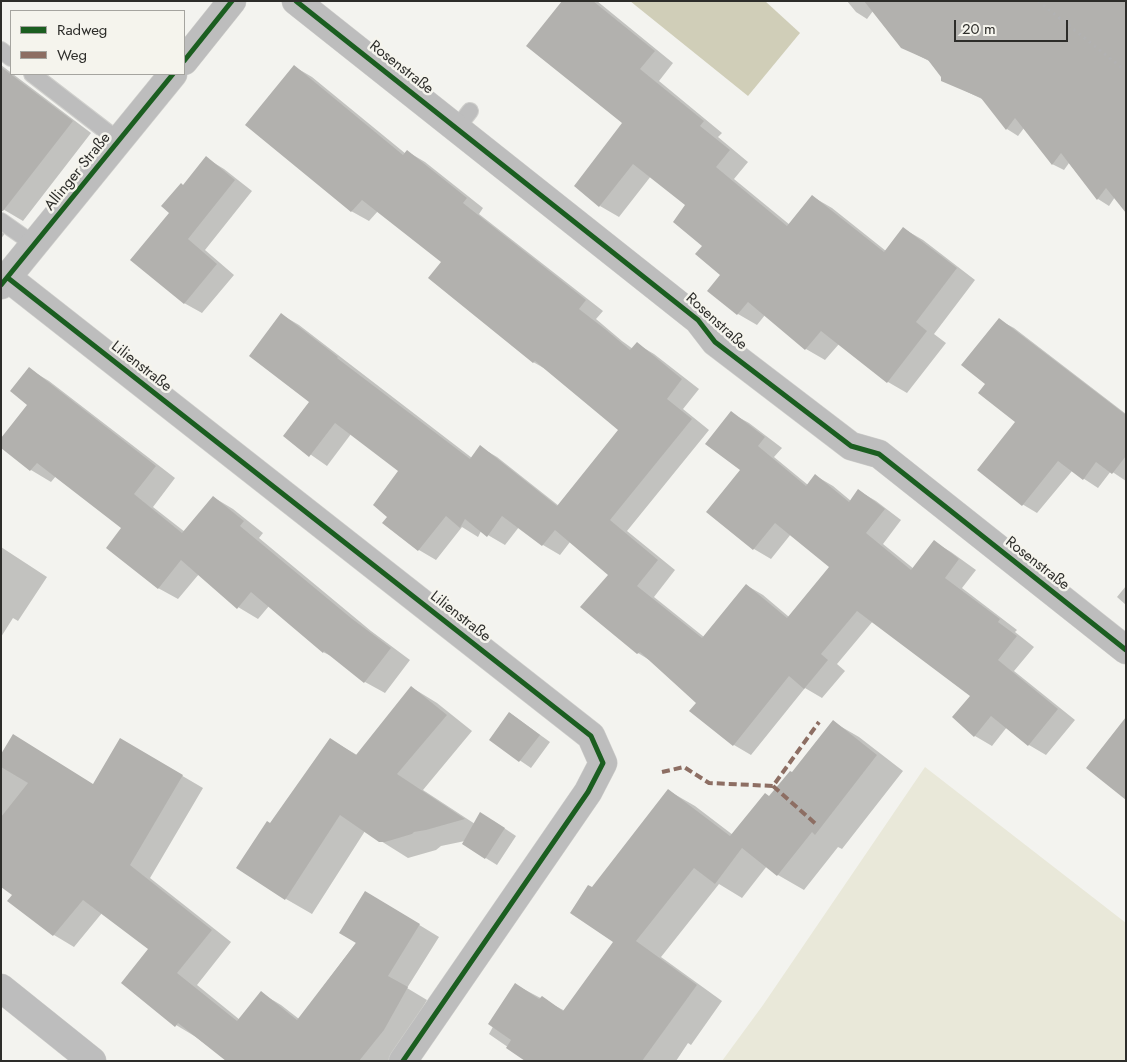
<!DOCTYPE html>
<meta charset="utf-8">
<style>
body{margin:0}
#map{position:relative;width:1127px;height:1062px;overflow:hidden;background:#f3f3ef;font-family:Jost,sans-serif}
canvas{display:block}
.frame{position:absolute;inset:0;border:2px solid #2d2d2a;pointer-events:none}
.legend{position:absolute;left:10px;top:10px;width:175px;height:65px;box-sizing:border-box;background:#f5f4ed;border:1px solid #a5a49f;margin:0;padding:6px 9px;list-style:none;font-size:15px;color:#2d2d2a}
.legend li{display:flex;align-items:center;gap:10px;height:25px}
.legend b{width:25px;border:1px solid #a5a49f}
.scale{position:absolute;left:954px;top:20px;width:114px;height:22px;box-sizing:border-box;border:2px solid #2d2d2a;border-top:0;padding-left:6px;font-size:15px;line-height:18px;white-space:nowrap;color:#2d2d2a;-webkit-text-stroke:4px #f5f4ed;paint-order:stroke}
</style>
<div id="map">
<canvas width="1127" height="1062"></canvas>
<div class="frame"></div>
<ul class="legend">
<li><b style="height:6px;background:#1b5e20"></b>Radweg</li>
<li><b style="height:6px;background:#8d6e63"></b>Weg</li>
</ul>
<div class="scale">20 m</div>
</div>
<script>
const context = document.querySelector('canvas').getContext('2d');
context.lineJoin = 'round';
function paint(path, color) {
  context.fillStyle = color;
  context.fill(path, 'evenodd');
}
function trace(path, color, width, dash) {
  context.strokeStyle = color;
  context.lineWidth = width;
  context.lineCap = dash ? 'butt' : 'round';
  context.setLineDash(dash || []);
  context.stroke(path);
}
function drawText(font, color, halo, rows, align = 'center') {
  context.font = font + ' Jost,sans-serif';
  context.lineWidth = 5;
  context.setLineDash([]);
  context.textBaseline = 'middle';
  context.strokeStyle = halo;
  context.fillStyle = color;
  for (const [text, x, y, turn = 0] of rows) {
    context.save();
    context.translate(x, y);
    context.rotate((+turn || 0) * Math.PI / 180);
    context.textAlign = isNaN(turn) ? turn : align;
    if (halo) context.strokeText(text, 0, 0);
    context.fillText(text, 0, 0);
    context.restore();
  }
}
paint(new Path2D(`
 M925 767 1126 923V1061H722L763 1005Z`), '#e9e8d9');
paint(new Path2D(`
 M630 1H765L800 33 748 96Z`), '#d0ceb8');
paint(new Path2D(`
 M564 1H597L673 63 659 81 722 133 718 137 748 162 734 179 790 225 813 197 832 208 886 251 904 229 923 240 975 280 934 334 946 343 907 393 888 382 839 344 825 360 806 349 765 315 757 325 738 314 709 290 722 275 687 205 651 176 619 217 600 206 624 123Z
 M847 1H1126L1115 197 1109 206 1098 199 1069 163 1064 170 1052 164 1024 128 1018 136 1007 129 984 100 947 82 931 62 902 47 873 11 867 19 856 12Z
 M1 65 91 133 23 221 1 208Z
 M295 67 312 77 406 154 408 152 425 162 483 208 479 214 603 311 596 319 622 341 633 349 637 344 654 354 699 389 683 409 709 430 627 531 675 570 654 597 704 637 746 585 763 595 789 617 831 567 791 534 771 559 754 549 707 512 741 470 731 413 749 423 782 448 774 457 808 485 816 476 833 486 851 501 859 491 876 501 901 520 883 544 914 569 934 542 951 552 976 570 962 588 1017 630 1015 632 1034 647 1014 671 1075 720 1046 755 1029 745 1007 727 992 746 975 736 972 696 873 621 837 664 845 671 822 698 805 688 751 755 734 745 691 711 697 703 651 661 638 653 610 574 570 542 560 555 543 545 519 527 505 545 481 531 478 537 462 527 436 560 419 550 384 522 389 516 400 471 351 434 327 466 297 445 311 401 282 315 299 325 472 458 480 447 497 457 559 506 620 430 551 372 533 362 442 261 378 211 369 221 351 211Z
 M206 158 224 169 252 191 205 250 234 275 202 313 184 303 171 213 183 186Z
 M1 231 5 233 1 239Z
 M999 320 1014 328 1126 414V481L1111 471 1098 488 1072 471 1037 513 1022 504 1017 422 987 384Z
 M29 369 49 381 175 478 153 507 185 532 213 497 233 509 263 533 259 538 371 631 410 660 385 693 365 682 335 658 323 652 269 606 258 619 238 607 199 574 178 599 158 588 123 528 56 476 51 482 31 470 1 447 29 405Z
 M1 547 47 577 18 621 13 618 1 637Z
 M1126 586V605L1117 597Z
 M411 687 437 703 472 731 423 790 475 824 492 820 516 836 497 865 463 844 465 841 441 846 436 850 408 858 365 831 312 914 286 899 271 824 331 740 357 755Z
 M510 713 550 742 531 768 490 740Z
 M833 722 859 737 903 771 842 849 838 847 804 890 778 875 767 866 742 898 719 884 661 957 722 1001 691 1045 688 1043 676 1061H528L489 1034 516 985 565 1011 615 942 592 888 669 791 695 806 733 835 792 774Z
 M121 740 203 788 150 878 231 942 197 985 240 1020 261 993 281 1005 299 1019 385 904 439 937 407 988 427 1000 404 1042 389 1061H228L196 1037 176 1025 149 949 102 913 74 947 54 935 9 901 13 895 1 885V756L94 785Z`), '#0003');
paint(new Path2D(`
 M562 1H593L655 51 640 69 704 121 700 126 730 150 716 167 787 226 812 195 884 252 903 227 957 268 916 322 927 331 887 383 821 331 805 350 748 302 737 315 707 291 720 275 695 254 702 246 673 222 685 205 633 164 599 207 574 186 622 123 526 46Z
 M864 1H1126V213L1106 188 1097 200 1061 153 1052 165 1015 118 1006 130 981 98 941 81V77L928 60 901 48Z
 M294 65 403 155 407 150 467 198 463 203 586 300 579 309 605 329 630 350 637 342 682 379 667 399 692 419 610 520 658 560 637 586 702 638 746 584 787 618 829 567 775 523 753 550 706 512 740 470 705 444 731 411 765 437 758 446 806 486 815 474 849 502 858 489 885 509 866 533 911 570 934 540 959 559 945 578 1000 619 998 622 1017 636 998 660 1058 709 1028 746 991 716 974 737 952 717 970 696 857 611 821 654 828 660 804 689 789 676 733 746 689 711 696 703 640 652 637 654 580 607 608 575 555 530 542 546 502 516 487 537 465 519 460 528 446 516 418 551 382 523 387 517 373 505 398 471 335 423 309 457 283 436 309 402 249 356 281 313 338 357 337 358 470 459 480 445 557 506 618 430 535 361 533 363 428 278 441 262 362 200 351 212 245 125Z
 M1 67 73 121 3 211H1Z
 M206 156 235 180 188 239 217 264 184 304 130 260 169 213 161 206 181 183 183 185Z
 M999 318 1126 415V456L1112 474 1096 462 1083 480 1058 461 1022 506 977 470 1015 422 978 393 985 384 961 365Z
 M29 367 156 466 134 494 182 533 213 496 244 521 240 526 351 618 391 648 364 683 324 651 323 653 251 592 237 609 181 560 158 589 106 548 121 528 37 463 30 471 1 448V438L27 405 10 391Z
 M411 686 447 715 397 774 465 819 426 830 414 832 412 834 385 842H379L340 815 285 900 236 868 267 821 270 823 330 738 356 755Z
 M509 712 540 735 519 762 489 740Z
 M1126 717V800L1086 768Z
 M833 720 877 755 815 835 812 832 777 876 742 848 715 884 694 868 636 941 697 985 642 1061H525L506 1048 511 1040 488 1024 515 983 539 999 542 996 563 1011 613 942 570 913 588 885 592 887 668 789 730 836 765 793 769 796 790 771 792 772Z
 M13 734 93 784 120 738 183 775 130 865 212 930 177 973 237 1021 261 991 297 1020 356 943 339 933 365 891 420 924 388 976 408 987 384 1030 359 1061H226L178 1023 175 1027 121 983 148 949 83 900 53 936 7 901 12 895 1 887V817L28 783 1 767V754Z
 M480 812 505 828 485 859 462 844Z`), '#b2b1ae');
const service = new Path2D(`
 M1 50 11 58
 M32 74 119 141
 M457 128 470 111
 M1 221 35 245`);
const minor = new Path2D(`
 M296 1 698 320 715 342 851 446 879 454 1126 650
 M184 61 232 1
 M8 278 591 736 603 763 588 792 403 1061
 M1 285 173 74
 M1 988 92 1061`);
trace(service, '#cfcfcc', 18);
trace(minor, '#cfcfcc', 29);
trace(new Path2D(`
 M1038 1 1126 71`), '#b2b2b2', 3, [2.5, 4]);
trace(service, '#bdbdbd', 16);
trace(minor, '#bdbdbd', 28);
trace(new Path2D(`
 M662 772 684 767 709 783 773 786 819 722
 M773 786 817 825`), '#8d6e63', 4, [8, 4]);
trace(new Path2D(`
 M296 1 698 320 715 342 851 446 879 454 1126 650
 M184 61 232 1
 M8 278 591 736 603 763 588 792 403 1061
 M1 285 173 74`), '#1b5e20', 5);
drawText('15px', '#2d2d2a', '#f5f4ed', [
 ["Rosenstraße",401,68,38],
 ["Allinger Straße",78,172,-51],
 ["Rosenstraße",716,322,42],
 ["Lilienstraße",141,367,38],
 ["Rosenstraße",1037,564,38],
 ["Lilienstraße",460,617,38]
]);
</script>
